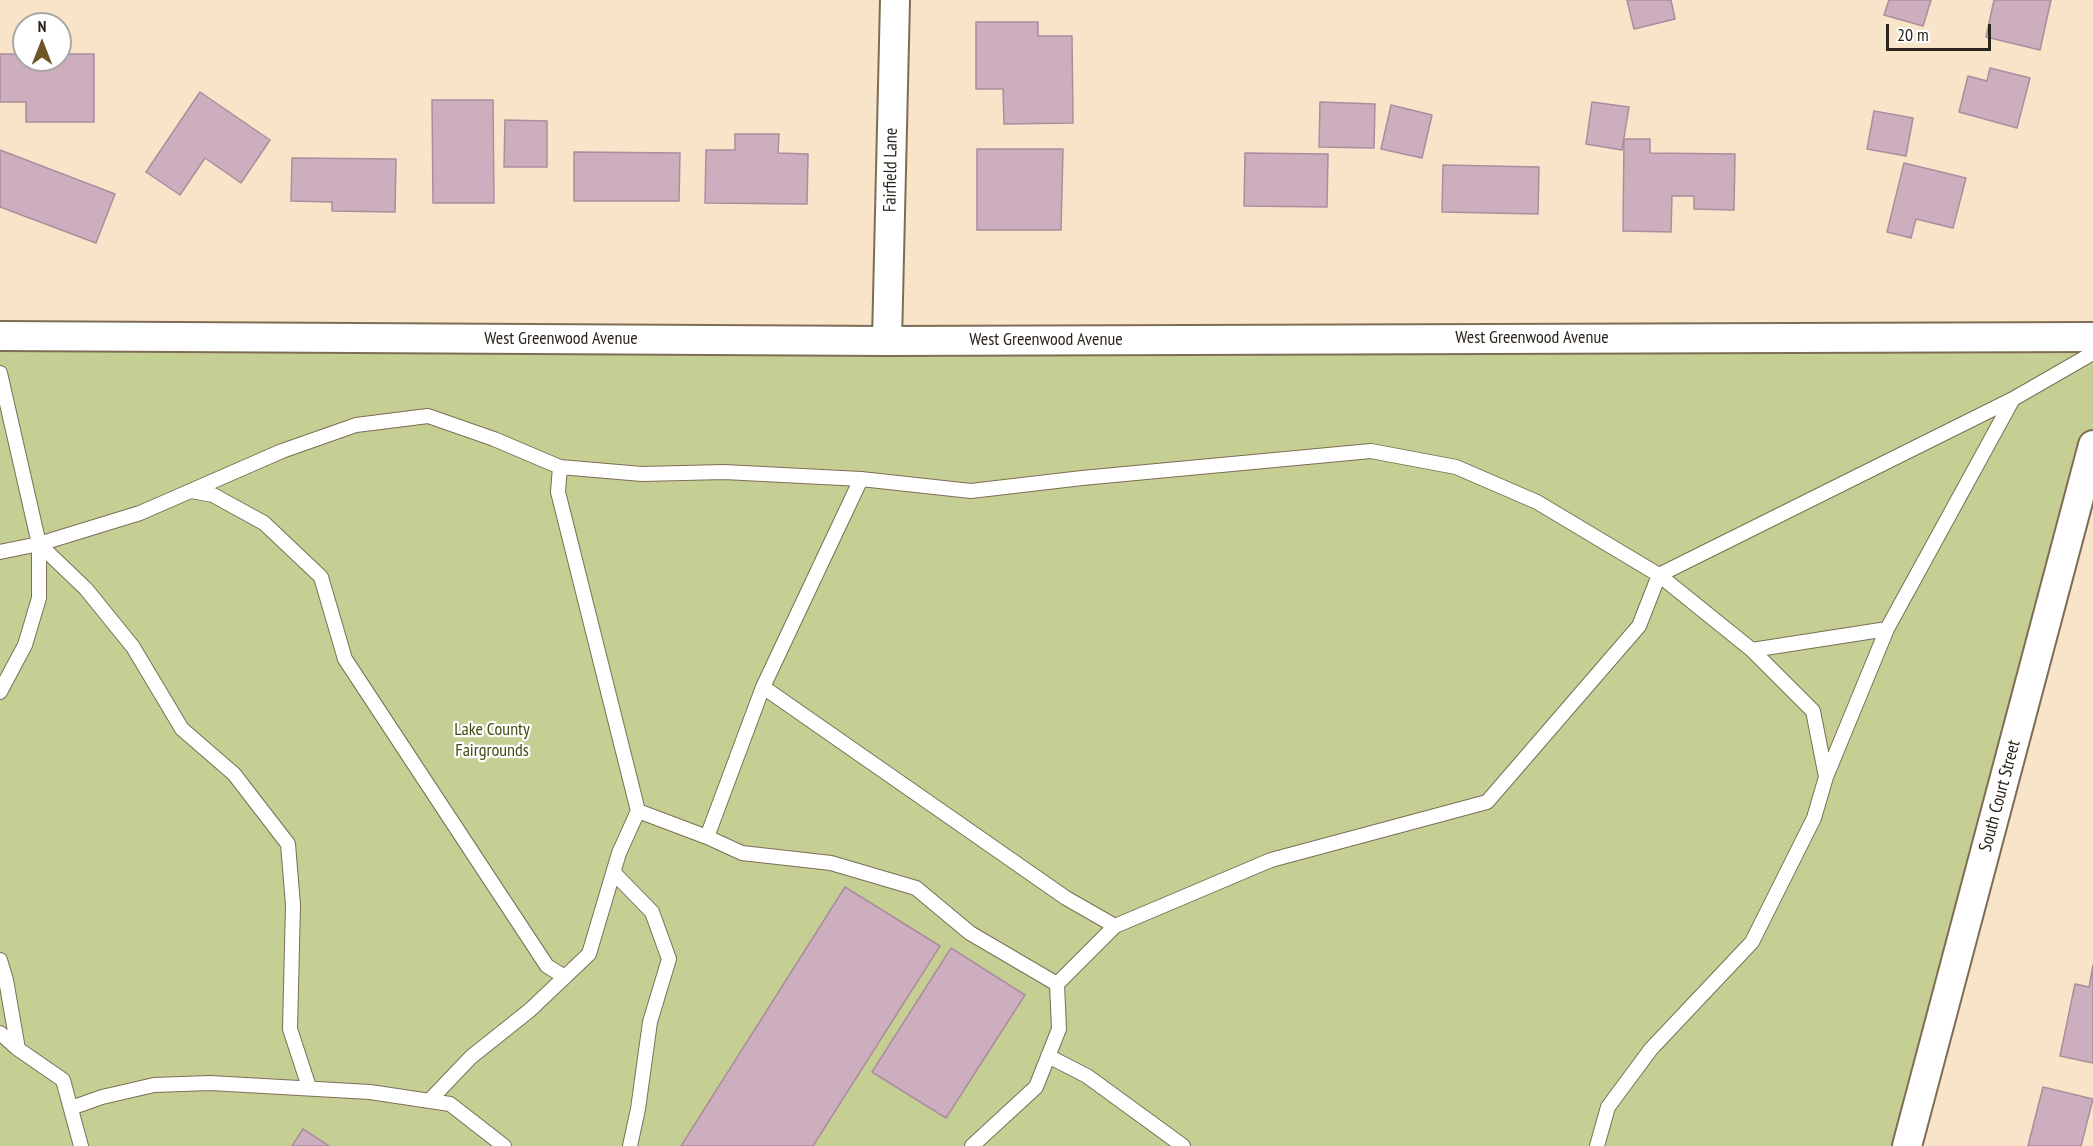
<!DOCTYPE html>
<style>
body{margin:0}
#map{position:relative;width:2093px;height:1146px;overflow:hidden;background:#f7e4c9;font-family:"PT Sans Narrow",sans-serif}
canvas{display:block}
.north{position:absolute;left:12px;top:12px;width:60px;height:60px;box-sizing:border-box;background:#fff;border:2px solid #aaa7a3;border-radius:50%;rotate:0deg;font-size:16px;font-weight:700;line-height:24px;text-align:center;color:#2b241a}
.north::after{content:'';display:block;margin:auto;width:21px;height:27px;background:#6d5626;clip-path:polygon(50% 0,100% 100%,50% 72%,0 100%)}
.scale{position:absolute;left:1886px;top:24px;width:105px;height:27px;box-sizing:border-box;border:3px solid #2b241a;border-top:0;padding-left:8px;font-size:18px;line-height:21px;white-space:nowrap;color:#2b241a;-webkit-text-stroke:4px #fff;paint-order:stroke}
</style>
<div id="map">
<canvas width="2093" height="1146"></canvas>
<div class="north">N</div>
<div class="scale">20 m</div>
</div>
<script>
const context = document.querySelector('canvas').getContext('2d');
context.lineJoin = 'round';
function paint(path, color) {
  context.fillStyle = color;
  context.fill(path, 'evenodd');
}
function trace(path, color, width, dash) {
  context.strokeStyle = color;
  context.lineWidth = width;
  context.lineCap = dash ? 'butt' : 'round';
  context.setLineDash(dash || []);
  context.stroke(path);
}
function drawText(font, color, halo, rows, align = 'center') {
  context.font = font + ' "PT Sans Narrow",sans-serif';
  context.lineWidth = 4.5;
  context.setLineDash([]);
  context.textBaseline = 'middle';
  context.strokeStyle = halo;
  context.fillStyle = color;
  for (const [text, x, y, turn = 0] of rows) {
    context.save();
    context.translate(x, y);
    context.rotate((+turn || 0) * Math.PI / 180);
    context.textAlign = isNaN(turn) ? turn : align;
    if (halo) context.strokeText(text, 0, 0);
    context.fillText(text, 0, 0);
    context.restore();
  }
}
paint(new Path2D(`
 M0 332 2093 336V445L1907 1146H0Z`), '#c5cf93');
const building = new Path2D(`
 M1627 0H1671L1675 19 1634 29Z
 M1889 0H1931L1923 26 1884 15Z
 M1994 0H2051L2040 50 1986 37Z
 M976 22H1038V36H1072L1073 123 1004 124 1003 89H976Z
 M0 54H24V60H60V54H94V122H26V102H0Z
 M1990 68 2030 78 2017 128 1959 112 1968 76 1987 81Z
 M200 92 270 140 241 183 205 158 180 195 146 172Z
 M432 100H493L494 203H433Z
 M1320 102 1375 104 1374 148 1319 147Z
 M1592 102 1629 107 1622 150 1586 144Z
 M1391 105 1432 115 1422 158 1381 149Z
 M1874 111 1913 118 1906 156 1867 149Z
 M505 120 547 121V167H504Z
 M735 134H779L778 153 808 154 807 204 705 203 706 150H735Z
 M1624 139H1650V153L1735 154 1734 210 1694 209V196H1672L1671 232 1623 231Z
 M977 149H1063L1061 230H977Z
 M0 150 115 194 96 243 0 207Z
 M574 152 680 153 679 201H574Z
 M1245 153 1328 154 1327 207 1244 206Z
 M292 158 396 159 395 212 332 211V202L291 201Z
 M1904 163 1966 178 1953 228 1916 219 1911 238 1887 232Z
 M1443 165 1539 167 1538 214 1442 212Z
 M845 887 940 946 813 1146H681Z
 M951 948 1025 995 946 1118 872 1072Z
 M2093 965V1063L2060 1056 2075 984 2089 987Z
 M2043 1087 2093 1099 2081 1146H2028Z
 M303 1129 329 1146H292Z`);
paint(building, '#cdaebe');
trace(building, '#ab8d9d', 1.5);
const lane = new Path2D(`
 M0 373 39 544V598L25 645 0 692
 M2013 399 2093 353
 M560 467 558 492 638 811 707 837 763 687
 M861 479 763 687 1066 898 1115 926 1271 860 1487 802 1639 626 1659 575 2013 399 1887 629 1752 650
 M191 491 213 495 264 523 321 577 345 659 547 966 565 977
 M39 544 86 589 133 647 182 729 234 774 288 844 293 905 290 1029 309 1087
 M0 552 39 544 140 513 282 451 356 425 428 416 494 439 560 467 642 474 724 472 861 479 971 491 1082 478 1371 451 1456 467 1537 502 1659 575 1752 650 1813 711 1826 777 1814 818 1752 942 1651 1049 1608 1107 1597 1146
 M1826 777 1887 629
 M707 837 742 853 831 863 916 888 970 933 1057 984 1115 926
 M614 873 652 912 669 959 650 1022 638 1109 630 1146
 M0 960 6 980 18 1049
 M0 1033 18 1049 63 1080 81 1146
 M1048 1056 1087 1076 1183 1146
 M429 1101 471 1057 530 1010 589 954 619 853 638 811
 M71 1108 102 1097 154 1085 210 1083 370 1092 450 1104 504 1146
 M972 1146 1036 1087 1059 1029 1057 984`);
const street = new Path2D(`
 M0 336 887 341 2093 337
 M887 341 895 0
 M1907 1146 2093 445`);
trace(lane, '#7e6d55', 16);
trace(street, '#7e6d55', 32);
trace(lane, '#fff', 14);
trace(street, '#fff', 28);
drawText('18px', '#2b241a', '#fff', [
 ["Fairfield Lane",891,170,-89],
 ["West Greenwood Avenue",1532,338],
 ["West Greenwood Avenue",561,339],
 ["West Greenwood Avenue",1046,340],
 ["South Court Street",2000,796,-75]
]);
drawText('18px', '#464d12', '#fff', [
 ["Lake County",492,730],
 ["Fairgrounds",492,751]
]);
</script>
